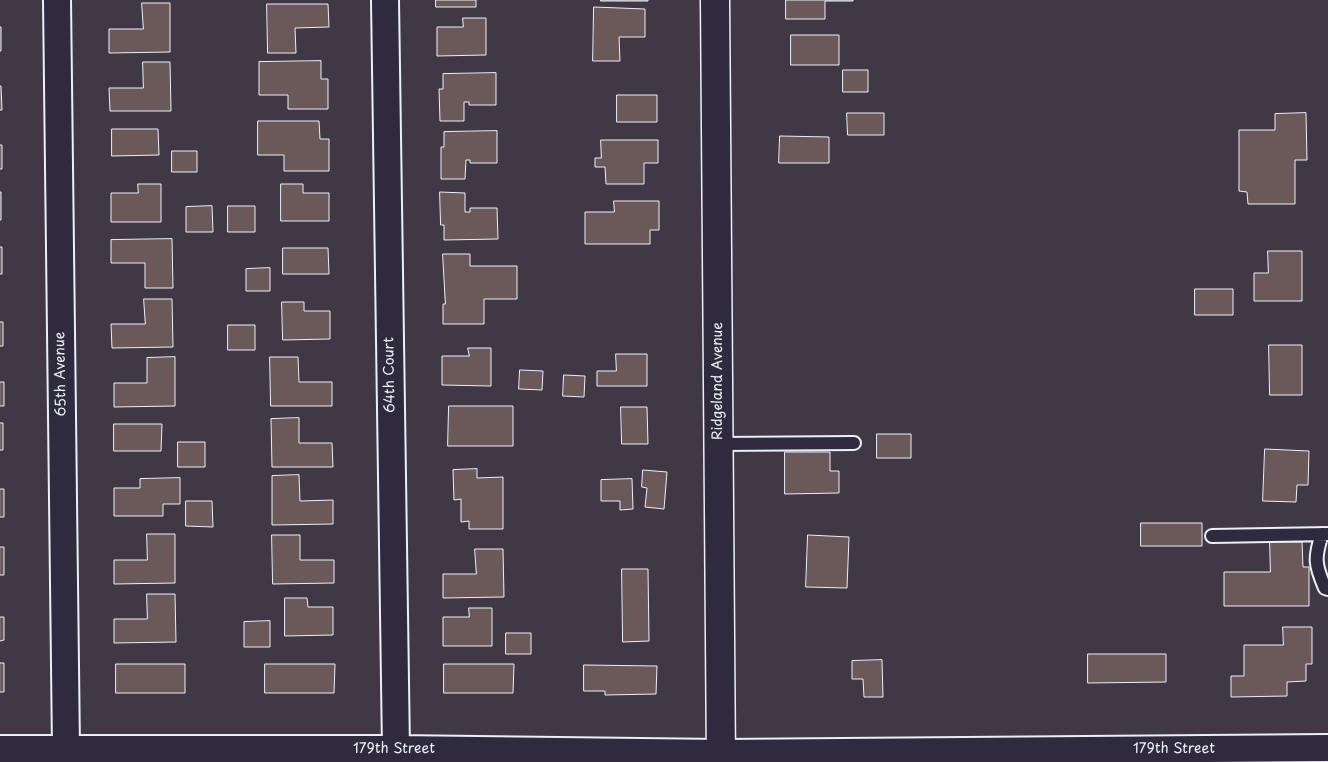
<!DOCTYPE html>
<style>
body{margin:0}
canvas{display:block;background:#413845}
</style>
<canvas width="1328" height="762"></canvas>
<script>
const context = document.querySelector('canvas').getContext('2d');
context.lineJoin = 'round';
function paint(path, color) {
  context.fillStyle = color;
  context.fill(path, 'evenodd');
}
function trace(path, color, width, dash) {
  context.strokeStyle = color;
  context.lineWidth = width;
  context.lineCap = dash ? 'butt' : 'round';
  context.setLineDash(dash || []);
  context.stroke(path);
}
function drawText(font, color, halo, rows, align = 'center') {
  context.font = font + ' "Playpen Sans",sans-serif';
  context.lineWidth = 4;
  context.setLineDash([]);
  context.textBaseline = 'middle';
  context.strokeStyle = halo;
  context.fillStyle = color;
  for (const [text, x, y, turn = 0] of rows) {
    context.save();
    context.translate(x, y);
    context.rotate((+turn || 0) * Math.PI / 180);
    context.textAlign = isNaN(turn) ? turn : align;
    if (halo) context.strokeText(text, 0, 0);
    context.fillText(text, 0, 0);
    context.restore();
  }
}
const building = new Path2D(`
 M436 0H476V7H436Z
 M601 0H648V1H601Z
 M786 0H853V1H825V19H786Z
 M142 3H170V52L109 53V29H143Z
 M267 4H328L329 27 295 28 296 53H268Z
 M594 7 645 9V37H619L620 61H593Z
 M463 18H486V55L437 56V27H463Z
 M0 27H1V51H0Z
 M791 35H839V65H791Z
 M321 61V79H328V109H288V95H259V62Z
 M143 62H170L171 111H110L109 88H143Z
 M843 70H868V92H843Z
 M496 73V105H469V102H464V121H440L439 89H443V74Z
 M0 86H1L2 110H0Z
 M617 95H657V122H617Z
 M847 113H884V135H848Z
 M1306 113 1307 160H1295V204H1248L1247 192 1239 191V130H1275V114Z
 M258 121H319L320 139H329V171H284V155H258Z
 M112 129H158L159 155 112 156Z
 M497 131V163H470V160H466L465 179H441V147H444V132Z
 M780 136 829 137V163H779Z
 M601 140H658V163H644V184H606L605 167H595V158H601Z
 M0 145H2V169H0Z
 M172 151H197V172H172Z
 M138 184H161V222H111V193H138Z
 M281 184H303V193H329V221H281Z
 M0 192H1V220H0Z
 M440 192 465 193V212H470V208H497L498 239 444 240V225H441Z
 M614 201H659V230H650V244H585V212H614Z
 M212 206 213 232H186V207Z
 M228 206H255V232H228Z
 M172 239 173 288H145V263H111V240Z
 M0 247H2V274H0Z
 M283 248H328L329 274H283Z
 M1268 251H1302V301H1254V273H1268Z
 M443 254H470V266H517V299H484V324H443V304H445Z
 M270 268V291H246V269Z
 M1195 289H1233V315H1195Z
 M144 299H172L173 347 112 348 111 324H145Z
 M282 302H304V311H330V339L283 340Z
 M0 322H3V346H0Z
 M228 325H255V350H228Z
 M1269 345H1302V395H1270Z
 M468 348H491V386L442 385V356H469Z
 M616 354H647V386H597V371H616Z
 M175 357V406L114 407V383H147V358Z
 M270 357H298L299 382H332V406H271Z
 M520 370 543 371 542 390 519 389Z
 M564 375 585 376 584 397 563 396Z
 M0 382H4V406H0Z
 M449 406H513V446H448Z
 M621 407H647L648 444H622Z
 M299 418V443H332L333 467H272L271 419Z
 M0 423H3V450H0Z
 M114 424H162L161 451H114Z
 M877 434H911V458H877Z
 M178 442H205V467H178Z
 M1265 449 1309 451 1308 485H1297L1296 502 1263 501Z
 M785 452H830V471H839V493L785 494Z
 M477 469V478L503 477V529H469V521L461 522V499L454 500 453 470Z
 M643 470 667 472 664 509 645 507 647 488 642 487Z
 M299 475 300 501 333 500V524L272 525V476Z
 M180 478V504H163V516H114V488H140V479Z
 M632 479 633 509 620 510V501H601V480Z
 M0 489H4V517H0Z
 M186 501H212L213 527 186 526Z
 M1141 523H1202V546H1141Z
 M147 534H175V583L114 584V560H147Z
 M272 535H300V560H334V583L273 584Z
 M808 535 849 537 847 588 806 587Z
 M1270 542H1302L1303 567H1309V606H1224V572H1270Z
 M0 547H4V575H0Z
 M475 549H503L504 597 443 598V574H476Z
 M622 569H648L649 641 623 642Z
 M147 594H175L176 642 114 643V619H147Z
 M285 598H307L308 607H333V635L285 636Z
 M469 608H492V646H443V617H469Z
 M0 617H4V640L0 641Z
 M270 621V647H244V622Z
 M1283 627H1312V664H1306V681L1287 682V696L1231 697V676H1244V645H1283Z
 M506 633H531V654H506Z
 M1088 654H1166V682L1088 683Z
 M882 660 883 697H864L863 679H852V661Z
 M0 663H4V692H0Z
 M116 664H185V693H116Z
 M265 664H335L334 693H265Z
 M444 664H514L513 693H444Z
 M584 665 657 666 656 694 605 695V691H584Z`);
paint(building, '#6a5958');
trace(building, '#e8f1f8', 1);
const service = new Path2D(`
 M718 444 854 443
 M1322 534C1314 558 1315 565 1325 588L1328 589
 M1212 536 1328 534`);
const minor = new Path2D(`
 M57 0 66 748
 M385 0 396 749
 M0 749H396L721 753 1328 748`);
const tertiary = new Path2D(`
 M715 0 721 762`);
trace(service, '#e8f1f8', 16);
trace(minor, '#e8f1f8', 30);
trace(tertiary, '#e8f1f8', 31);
trace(service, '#2f2a3d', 12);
trace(minor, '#2f2a3d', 26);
trace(tertiary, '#2f2a3d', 28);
drawText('14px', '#e8f1f8', '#2f2a3d', [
 ["65th Avenue",61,374,-91],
 ["64th Court",390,375,-91],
 ["Ridgeland Avenue",718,381,-90],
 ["179th Street",394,749],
 ["179th Street",1174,749]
]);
</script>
